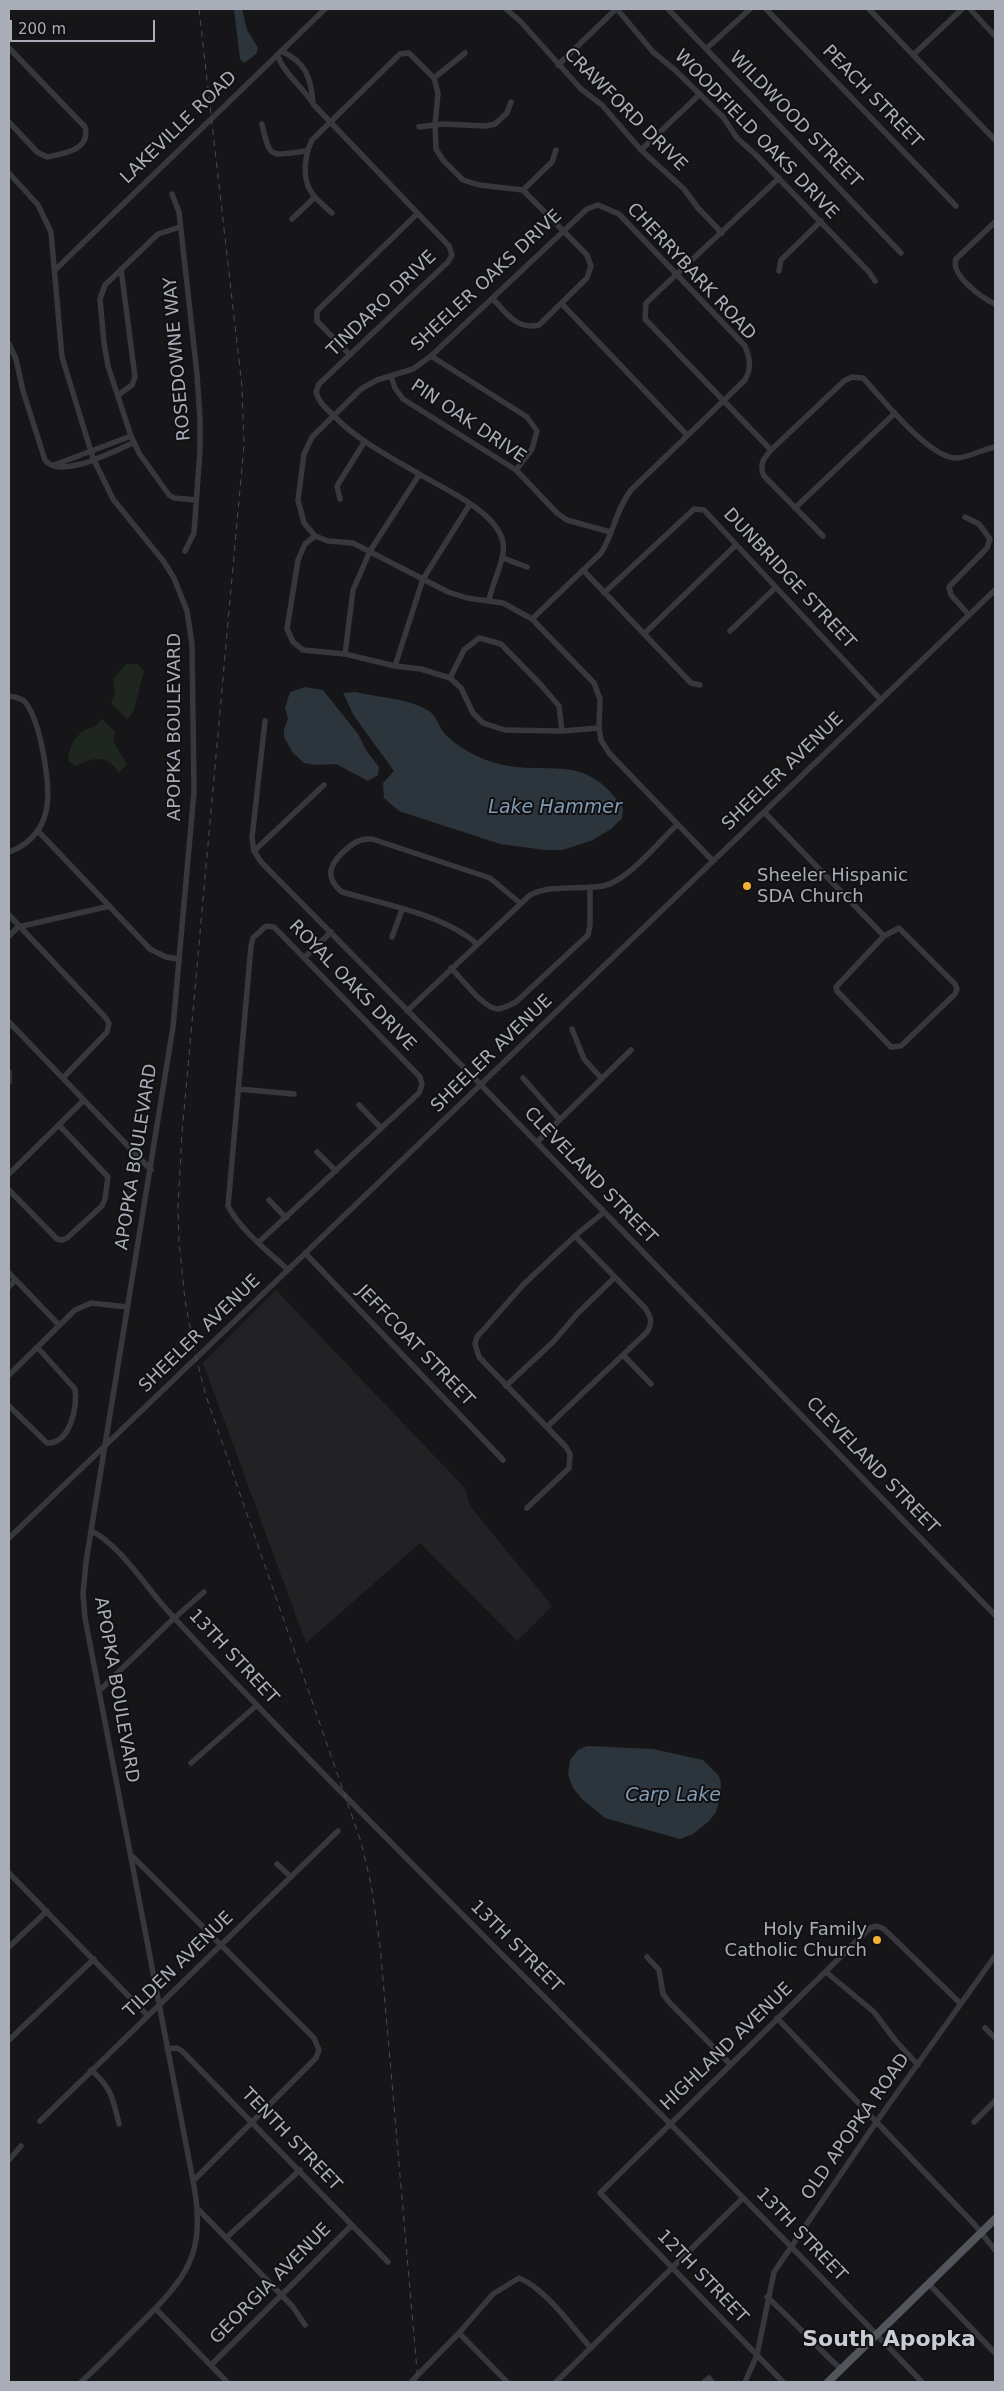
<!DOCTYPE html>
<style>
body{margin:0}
#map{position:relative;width:1004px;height:2391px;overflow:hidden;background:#161618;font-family:"DejaVu Sans",sans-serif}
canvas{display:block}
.frame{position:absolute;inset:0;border:10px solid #a8adb8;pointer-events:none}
.scale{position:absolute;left:10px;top:20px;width:145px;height:22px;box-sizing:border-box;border:2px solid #a8adb8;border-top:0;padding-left:6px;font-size:15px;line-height:18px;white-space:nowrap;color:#a8adb8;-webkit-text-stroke:4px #111113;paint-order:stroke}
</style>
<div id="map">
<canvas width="1004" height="2391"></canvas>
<div class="frame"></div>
<div class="scale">200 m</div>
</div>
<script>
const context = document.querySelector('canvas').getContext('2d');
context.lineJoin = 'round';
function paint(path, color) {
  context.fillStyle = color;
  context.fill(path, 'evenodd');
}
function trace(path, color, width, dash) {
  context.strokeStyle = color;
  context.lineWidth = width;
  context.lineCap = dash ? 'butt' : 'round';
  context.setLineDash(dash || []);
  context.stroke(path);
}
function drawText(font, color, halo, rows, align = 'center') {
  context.font = font + ' "DejaVu Sans",sans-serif';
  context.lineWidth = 4;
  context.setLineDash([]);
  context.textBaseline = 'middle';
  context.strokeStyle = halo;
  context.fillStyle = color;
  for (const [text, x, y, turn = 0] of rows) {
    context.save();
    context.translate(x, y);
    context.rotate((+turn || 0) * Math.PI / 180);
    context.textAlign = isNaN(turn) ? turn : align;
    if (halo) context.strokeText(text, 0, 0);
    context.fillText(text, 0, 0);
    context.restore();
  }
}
paint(new Path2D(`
 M276 1290 465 1488 470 1506 552 1606 517 1641 420 1543 306 1643 203 1363Z`), '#222225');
paint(new Path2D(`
 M126 664H138L144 672 133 712 127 720 111 703 115 692 113 679Z
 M102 719 115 732 113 741 127 764 119 773C109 754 92 757 76 766L69 762C66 753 74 738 82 732 90 726 93 731 102 719Z`), '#1e261f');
paint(new Path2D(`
 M234 9H242L247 30 258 48 256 54 244 63 240 59Z
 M305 687 323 690 358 734 366 750 379 767 378 775 368 781 336 764 316 765 304 763 293 753 284 737V729L288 719 285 708 290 692Z
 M356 692C379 698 409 698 429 711 437 716 439 727 444 733 455 745 471 754 486 760 541 781 582 746 623 808L622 818 611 829 593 840 563 850H545L500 844 399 811 384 798 383 783 394 771 354 716 343 693Z
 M587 1746 653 1749 703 1760 719 1776 721 1783 720 1798 716 1812 709 1821 693 1834 680 1839 605 1818 582 1799 573 1788 568 1774 570 1760 578 1750Z`), '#2c353c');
trace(new Path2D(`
 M506 9 520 21 581 89 602 105 641 150 684 189 698 208 722 233
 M617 9 653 52 675 70 723 117 737 138 756 155 869 272 875 281
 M668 9 901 253
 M766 9 956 206
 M869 9 995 140
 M970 9 995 36
 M9 48 85 127C91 150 63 154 47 157L37 152 9 122
 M706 49 750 9
 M281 51C306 62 311 78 313 103
 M277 55C285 75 303 87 314 105L449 246 452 255 448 262 319 384 316 392C319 403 326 408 334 416 357 440 390 457 419 474 444 489 496 511 503 542 506 559 492 582 489 601
 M913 55 962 9
 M558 65 616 9
 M434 78 465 53
 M262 124C270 161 271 155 306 151
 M419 127 443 124 486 126 495 124 507 113 511 102
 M641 150 700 94
 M9 173 38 205 51 232 62 357 93 458 113 499 164 562 174 578 187 611 192 644 194 792 173 1027 86 1562 83 1594 85 1618 194 2186C206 2256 186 2278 138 2326 119 2345 101 2364 81 2382
 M523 190 552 162 556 150
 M172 194 179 212 197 374 200 419V450L194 533 185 551
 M332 213C324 206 315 199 310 190 302 176 305 154 312 140L400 54 409 53 434 78 438 93 435 125 436 149 443 160 463 180 479 185 523 190 587 255 591 266 587 278 539 325C517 330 507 314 493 299
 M292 219 315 197
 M995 222 956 259C950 275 982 298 995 304
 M180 227 158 234 105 285 100 299 104 343 108 366 131 436 139 453 169 495 174 498 196 500
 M55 270 325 9
 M779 271 781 260 821 221
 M562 304 687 435
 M9 344 16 359 23 391 45 460C61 480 113 451 133 443
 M350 355 317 321V311L417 214
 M431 356 527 417 537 431 532 449 516 470
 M391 376 395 388 403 399 516 470 557 513 567 520 610 532
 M118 395 132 385 135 377 121 269
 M771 450 645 319 646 303 779 178
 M54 465 131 436
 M340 499 337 486 365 441
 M795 508 895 413
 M965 517 979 524 990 539 987 548 949 587 951 595 969 615
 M315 536 305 544 298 560 287 629 293 642 303 650 345 654 395 666 421 669 450 678 461 688 473 713 483 723 505 730 562 731 599 728
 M823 536 764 476C759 465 763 459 771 450L844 381 852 377 863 378C882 398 930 460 958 458 970 457 983 449 995 447
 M503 558 527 567
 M583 570 691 683 700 685
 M604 593 694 509 704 510 881 700
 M532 619 601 553C614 533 615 511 631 490L745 380C752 367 750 359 745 346L619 214 598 205 587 209 431 356 413 369 377 380 361 389 312 437 304 454 298 500 304 523 315 536 328 541 353 543 448 592 467 598 503 603 532 619 594 683 600 699 599 728 601 740 609 753 713 861
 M730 631 776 587
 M644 634 736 545
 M345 654 353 590 370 551 419 475
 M395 666 423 579 470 504
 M450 678 464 650 479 638 501 644 541 685 559 706 562 731
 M9 696C15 697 22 698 26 703 41 724 53 791 45 815 40 833 26 846 9 852
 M265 721 252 838 254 851 261 862 481 1085 995 1615
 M764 812 884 936
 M38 831 150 949 166 957 179 959
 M254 851 324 785
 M9 915 105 1017 109 1023 107 1032 63 1078
 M899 928 955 984 957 989 955 994 901 1046 891 1047 837 991 836 987 884 936Z
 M9 936 18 927 110 906
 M392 937 402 910
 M477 944C445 915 384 904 342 892 326 879 328 867 342 853 352 844 358 838 372 839L490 878 520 903
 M304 958 331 932
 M451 968C461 978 484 1009 498 1009 505 1008 510 1005 516 1002L588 935 590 925V887
 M407 1011 530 895C552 884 579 890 603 886 628 881 658 842 677 825
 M9 1022 151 1170
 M572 1029 584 1059 602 1079
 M9 1072V1082
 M523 1078 560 1120
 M238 1089 294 1094
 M359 1105 381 1128
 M537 1142 631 1050
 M317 1152 336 1171
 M9 1174 84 1100
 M9 1190 57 1239 62 1240 67 1238 102 1206 105 1199 108 1177 59 1125
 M269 1200 286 1218
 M259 1242 419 1093 422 1085 420 1077 274 927 266 926 253 938 251 946 228 1206C241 1231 268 1251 288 1270
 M305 1253 503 1460
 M9 1273 59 1325
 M9 1287 15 1280
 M623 1355 651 1384
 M9 1375 75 1310 91 1303 128 1307
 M506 1386 554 1341 577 1314 615 1277
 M9 1406 47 1443C70 1444 78 1407 75 1389L37 1347
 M547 1427 647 1332C653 1322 651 1317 645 1308L575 1236
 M527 1508 569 1468 570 1454 566 1447 479 1357 475 1344 477 1337 524 1284 575 1236 604 1212
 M91 1531C115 1541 144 1583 161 1603 197 1644 235 1682 272 1721 487 1943 709 2158 922 2382
 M9 1538 995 590
 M99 1691 172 1620 204 1592
 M191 1763 257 1705
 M132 1856 314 2038 319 2050 316 2058 193 2181
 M277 1864 291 1877
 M9 1873 148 2016
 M9 1947 47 1911
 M647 1957 659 1970 663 1994 670 2003 730 2064
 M826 1972 874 2012 895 2040 918 2065
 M777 2018 975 2225 995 2250
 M985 2028 995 2038
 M9 2040 94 1959
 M167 2049 177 2048 182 2051 388 2262
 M91 2070C111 2087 113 2098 119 2124
 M40 2121 338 1831
 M974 2122 995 2101
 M9 2160 21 2146
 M198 2209 293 2307 305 2325
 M226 2238 300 2170
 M929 2284 995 2353
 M767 2297C793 2320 815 2346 841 2369
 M156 2309 227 2382
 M459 2333 507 2382
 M211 2365 352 2225
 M411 2382 459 2333 493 2294 519 2278C546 2289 571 2326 591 2348
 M556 2382 743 2198
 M704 2382 709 2378 712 2382
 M745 2382 757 2355 774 2272 877 2121 995 1956
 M783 2382 600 2193 870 1928 877 1926 884 1929 960 2003`), '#37383d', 5.5);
trace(new Path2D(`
 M828 2382 995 2219`), '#53555c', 8);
trace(new Path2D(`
 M199 9 242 387 244 445 182 1133 178 1207 179 1242 185 1300 194 1349 206 1396 361 1842 371 1884 380 1945 418 2382`), '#4a4c52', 1, [6, 5]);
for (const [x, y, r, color] of [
 [747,886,5,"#f2b134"],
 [877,1940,5,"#f2b134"]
]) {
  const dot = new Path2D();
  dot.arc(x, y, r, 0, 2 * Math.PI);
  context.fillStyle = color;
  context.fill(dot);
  trace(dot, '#111113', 2);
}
drawText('18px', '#a8adb8', '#111113', [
 ["PEACH STREET",872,97,46],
 ["CRAWFORD DRIVE",625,110,45],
 ["WILDWOOD STREET",795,120,46],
 ["LAKEVILLE ROAD",179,128,-44],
 ["WOODFIELD OAKS DRIVE",756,135,46],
 ["CHERRYBARK ROAD",691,272,47],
 ["SHEELER OAKS DRIVE",487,281,-43],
 ["TINDARO DRIVE",382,304,-44],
 ["ROSEDOWNE WAY",178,359,-95],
 ["PIN OAK DRIVE",468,422,34],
 ["DUNBRIDGE STREET",789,579,47],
 ["APOPKA BOULEVARD",175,727,-90],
 ["SHEELER AVENUE",783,772,-44],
 ["ROYAL OAKS DRIVE",352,986,46],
 ["SHEELER AVENUE",492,1054,-44],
 ["APOPKA BOULEVARD",137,1157,-81],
 ["CLEVELAND STREET",590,1176,46],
 ["SHEELER AVENUE",200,1334,-44],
 ["JEFFCOAT STREET",415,1346,46],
 ["CLEVELAND STREET",872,1466,46],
 ["13TH STREET",233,1657,47],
 ["APOPKA BOULEVARD",116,1690,80],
 ["13TH STREET",516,1947,45],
 ["TILDEN AVENUE",179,1965,-44],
 ["HIGHLAND AVENUE",727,2047,-44],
 ["OLD APOPKA ROAD",856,2127,-55],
 ["TENTH STREET",291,2140,46],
 ["13TH STREET",801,2235,46],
 ["12TH STREET",702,2277,46],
 ["GEORGIA AVENUE",271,2284,-45]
]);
drawText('18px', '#a8adb8', '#111113', [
 ["Sheeler Hispanic",757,876],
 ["SDA Church",757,897],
 ["Holy Family",867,1930,"right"],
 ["Catholic Church",867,1951,"right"]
], 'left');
drawText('italic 19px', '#7f9bb3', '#111113', [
 ["Lake Hammer",555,808],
 ["Carp Lake",673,1796]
]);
drawText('bold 22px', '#c9ccd4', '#111113', [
 ["South Apopka",889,2340]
]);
</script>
